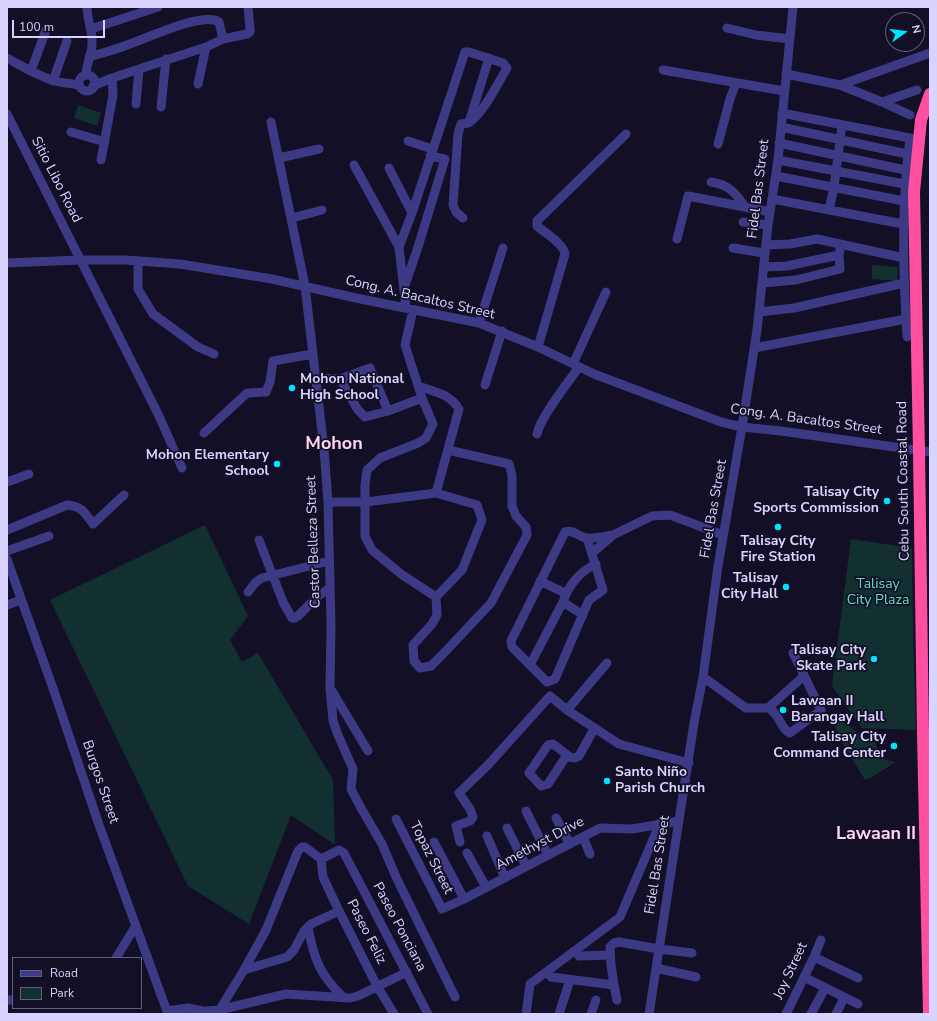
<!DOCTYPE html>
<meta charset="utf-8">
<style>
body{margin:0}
#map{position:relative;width:937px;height:1021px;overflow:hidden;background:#130f26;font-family:"Nunito Sans",sans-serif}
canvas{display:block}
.frame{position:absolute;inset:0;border:8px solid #d9d4ff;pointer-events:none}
.legend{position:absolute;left:12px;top:957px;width:130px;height:52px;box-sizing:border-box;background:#130f26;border:1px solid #625e7d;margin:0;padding:5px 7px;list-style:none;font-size:12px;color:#d9d4ff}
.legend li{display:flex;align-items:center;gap:8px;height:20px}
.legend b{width:20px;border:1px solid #625e7d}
.north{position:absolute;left:885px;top:12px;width:40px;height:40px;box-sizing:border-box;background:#130f26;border:1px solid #625e7d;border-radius:50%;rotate:76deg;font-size:11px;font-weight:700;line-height:16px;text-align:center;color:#d9d4ff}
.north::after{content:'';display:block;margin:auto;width:14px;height:18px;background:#00e5ff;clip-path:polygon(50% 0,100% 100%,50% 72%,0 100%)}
.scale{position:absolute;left:12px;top:20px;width:93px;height:18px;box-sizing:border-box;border:2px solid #d9d4ff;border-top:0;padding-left:5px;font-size:12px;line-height:14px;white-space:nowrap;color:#d9d4ff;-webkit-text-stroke:3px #130f26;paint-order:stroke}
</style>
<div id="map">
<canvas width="937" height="1021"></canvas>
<div class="frame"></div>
<ul class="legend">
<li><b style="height:5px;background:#3d3a85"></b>Road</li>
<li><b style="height:11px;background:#12302f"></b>Park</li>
</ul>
<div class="north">N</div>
<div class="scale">100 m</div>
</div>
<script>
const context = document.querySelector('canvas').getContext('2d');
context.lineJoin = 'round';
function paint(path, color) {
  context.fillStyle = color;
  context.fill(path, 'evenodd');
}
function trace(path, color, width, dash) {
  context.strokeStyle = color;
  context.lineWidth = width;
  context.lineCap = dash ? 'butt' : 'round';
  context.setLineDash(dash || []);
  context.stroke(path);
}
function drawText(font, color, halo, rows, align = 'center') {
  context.font = font + ' "Nunito Sans",sans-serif';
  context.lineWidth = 3.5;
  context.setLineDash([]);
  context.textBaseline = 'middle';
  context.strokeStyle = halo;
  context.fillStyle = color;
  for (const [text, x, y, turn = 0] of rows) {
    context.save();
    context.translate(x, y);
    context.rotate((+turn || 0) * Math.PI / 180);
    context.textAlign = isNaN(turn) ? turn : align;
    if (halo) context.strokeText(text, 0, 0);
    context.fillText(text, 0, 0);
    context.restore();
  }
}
paint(new Path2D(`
 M78 105 101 113 97 126 74 118Z
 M872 265 898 267 897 281 872 279Z
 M205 525 248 616 230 640 242 662 258 653 333 780 335 845 291 815 249 924 188 886 50 600Z
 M851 539 912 548 913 632 916 730 862 728 832 686Z
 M829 715 840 719 864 737 873 738 882 759 896 762 872 777 865 780 844 745Z`), '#12302f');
trace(new Path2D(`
 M727 28 756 35 790 39
 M91 29 158 7
 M89 57C102 53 115 50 127 45 146 39 203 11 219 22L223 39
 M7 58C22 66 36 75 52 80 61 84 71 82 80 86
 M663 70 784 91
 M31 71 46 30
 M786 74 840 85 882 102 910 115
 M86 75C86 64 92 55 92 44 93 32 87 20 87 7
 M79 83a8 8 0 1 1 16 0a8 8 0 1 1-16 0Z
 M53 81 67 41
 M198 84 206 47
 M840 85 930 53
 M93 86 112 78 206 47 223 39 247 34 250 32V29L248 7
 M882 102 917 90
 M136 104 139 69
 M161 107 166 59
 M782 113 910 138C901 204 903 271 907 337
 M7 114 159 416 182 468
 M271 122 305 286 324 449 328 502 331 625 330 688 333 721 338 735 353 769 351 789 361 808 382 844 396 877 455 997
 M469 122 489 58
 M781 127 907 154
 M71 132 105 142
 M408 141 432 149
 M779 143 905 170
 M718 144 730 99 736 83
 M279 158 319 149
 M101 160 113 95 112 78
 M778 160 904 184
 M354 165 399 247
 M389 168 412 213
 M776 176 904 201
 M711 182C728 184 736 193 745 207
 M772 199 903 224
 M829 210 834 187 842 125
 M292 218 322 210
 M743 222 768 225
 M677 239 688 196 770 212
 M766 245 790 244 817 239 904 258
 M733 248 764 253
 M138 261V289L153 314 198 347 214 354
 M7 263 80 260H125L180 264 272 279 356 298 479 323 538 347 594 374 721 422 742 427 781 431 930 452
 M764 267 787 266 839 255 840 250
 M762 283 796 280 840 269 839 255
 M405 285 418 247 445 159 430 156
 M406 308 399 247 412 213 465 52H469L503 63 507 68C498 83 484 112 470 122 468 124 464 123 461 124L458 134 453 205 456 212 463 218
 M413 310 405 345 422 398 433 424 426 438 418 443 380 458 367 470 365 485V536L372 550 401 574 436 597
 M759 312 794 308 904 283
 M479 323 503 248
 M538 347 565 254C564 244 545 233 537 226V221L626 134
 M754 348 906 319
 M573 364 606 292
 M319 378 340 379 370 368 388 411
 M340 379 358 410 365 417 388 411 422 398
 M485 385 502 331
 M418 386C433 391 450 394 459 409L436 493
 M204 433 247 393 266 392 270 382 273 361 313 354
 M537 434C540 418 568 382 579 367
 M7 482 29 474
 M328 502H366L436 493 477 505 482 520 462 570 436 597 437 615 432 624 413 645 414 661 420 668 431 666 442 655 491 603 527 535 526 527 516 516 512 506V475L509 464 448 450
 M7 530 67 505C82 506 85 513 93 524L124 495
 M587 538 603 590 589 600 555 679 547 682 512 647 511 641 565 532C574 529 579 537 586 538 592 539 606 536 613 535
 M259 540 283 602 292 618H295L298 616 318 596 330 588
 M7 551 49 536
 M592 553 613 535 652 516 670 515 723 535
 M7 559 55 694 98 822 168 1014
 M540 581 565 593
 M248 592 256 582 262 578 329 561
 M563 602 583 615
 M7 605 21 600
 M530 665 563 602C568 586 580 571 596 564
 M703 677 746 708H768C780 713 780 729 790 733L821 710 793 653
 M332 691 368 751
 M768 708 804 676
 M567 710 607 663
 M570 757 553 744 548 745 529 773 541 786 548 784 565 758 570 757 574 758 579 756 594 729
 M526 811 548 855
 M556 818 570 844
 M396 819 442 909 464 899 600 828 632 829 679 821
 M507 828 526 866
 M487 836 505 878
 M583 837 590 854
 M434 842 464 899
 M460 842 456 826 470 821 473 817 470 809 459 793 488 765 550 696 567 710 619 744 689 763
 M467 853 486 887
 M321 859 323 877 339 911 377 986 394 1014
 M308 927C314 960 320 975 344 998
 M579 956 610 955
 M814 957 858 978
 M116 958 135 927
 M656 968 696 977
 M244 970 287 957 294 950 304 931 311 924 339 911
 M551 977 614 985 611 965 610 947 614 943 619 942 659 949 692 953
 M804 977 858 1004
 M614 985 617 1000
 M7 1000H13
 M167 1011 188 1008 203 1011
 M196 1014 204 1011 219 1010 286 994 350 998 358 996 407 972
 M217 1014 244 970 266 930 298 851 302 847H305L321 859 339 850 344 853 428 1014
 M526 1014 530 984 620 917 660 823
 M559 1014 570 980
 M591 1014 596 1000
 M649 1014 694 723 703 677 718 566 742 427 757 330 768 225 778 160 793 7
 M786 1014 814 957 821 940
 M811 1014 825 988
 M836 1014 844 998`), '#3d3a85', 9);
trace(new Path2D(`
 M929 1014 923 732 919 451 914 192 921 120 930 94`), '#ff4fa3', 12);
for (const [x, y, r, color] of [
 [292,388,4,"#00e5ff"],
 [277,464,4,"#00e5ff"],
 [887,501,4,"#00e5ff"],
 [778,527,4,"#00e5ff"],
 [786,587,4,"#00e5ff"],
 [874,659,4,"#00e5ff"],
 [783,710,4,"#00e5ff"],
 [894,746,4,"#00e5ff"],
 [607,781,4,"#00e5ff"]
]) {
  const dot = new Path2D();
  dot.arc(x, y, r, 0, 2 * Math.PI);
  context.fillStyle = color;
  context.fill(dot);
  trace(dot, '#130f26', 1.5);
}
drawText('14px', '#d9d4ff', '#130f26', [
 ["Sitio Libo Road",56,180,63],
 ["Fidel Bas Street",759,189,-83],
 ["Cong. A. Bacaltos Street",420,298,13],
 ["Cong. A. Bacaltos Street",806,420,8],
 ["Cebu South Coastal Road",904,481,-91],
 ["Fidel Bas Street",714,509,-80],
 ["Castor Belleza Street",314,542,-92],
 ["Burgos Street",100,782,71],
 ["Amethyst Drive",540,844,-28],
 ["Topaz Street",431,858,63],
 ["Fidel Bas Street",658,865,-81],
 ["Paseo Ponciana",399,927,62],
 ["Paseo Feliz",366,932,63],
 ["Joy Street",791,971,-65]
]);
drawText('bold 14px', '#d9d4ff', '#130f26', [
 ["Mohon National",300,380,"left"],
 ["High School",300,396,"left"],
 ["Mohon Elementary",269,456],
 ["School",269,472],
 ["Talisay City",879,493],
 ["Sports Commission",879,509],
 ["Talisay City",778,542,"center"],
 ["Fire Station",778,558,"center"],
 ["Talisay",778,579],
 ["City Hall",778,595],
 ["Talisay City",866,651],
 ["Skate Park",866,667],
 ["Lawaan II",791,702,"left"],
 ["Barangay Hall",791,718,"left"],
 ["Talisay City",886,738],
 ["Command Center",886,754],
 ["Santo Niño",615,773,"left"],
 ["Parish Church",615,789,"left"]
], 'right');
drawText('14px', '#5fe0c0', '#130f26', [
 ["Talisay",878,585],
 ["City Plaza",878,601]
]);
drawText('bold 18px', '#ffd6f0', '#130f26', [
 ["Mohon",334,445],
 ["Lawaan II",876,835]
]);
</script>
